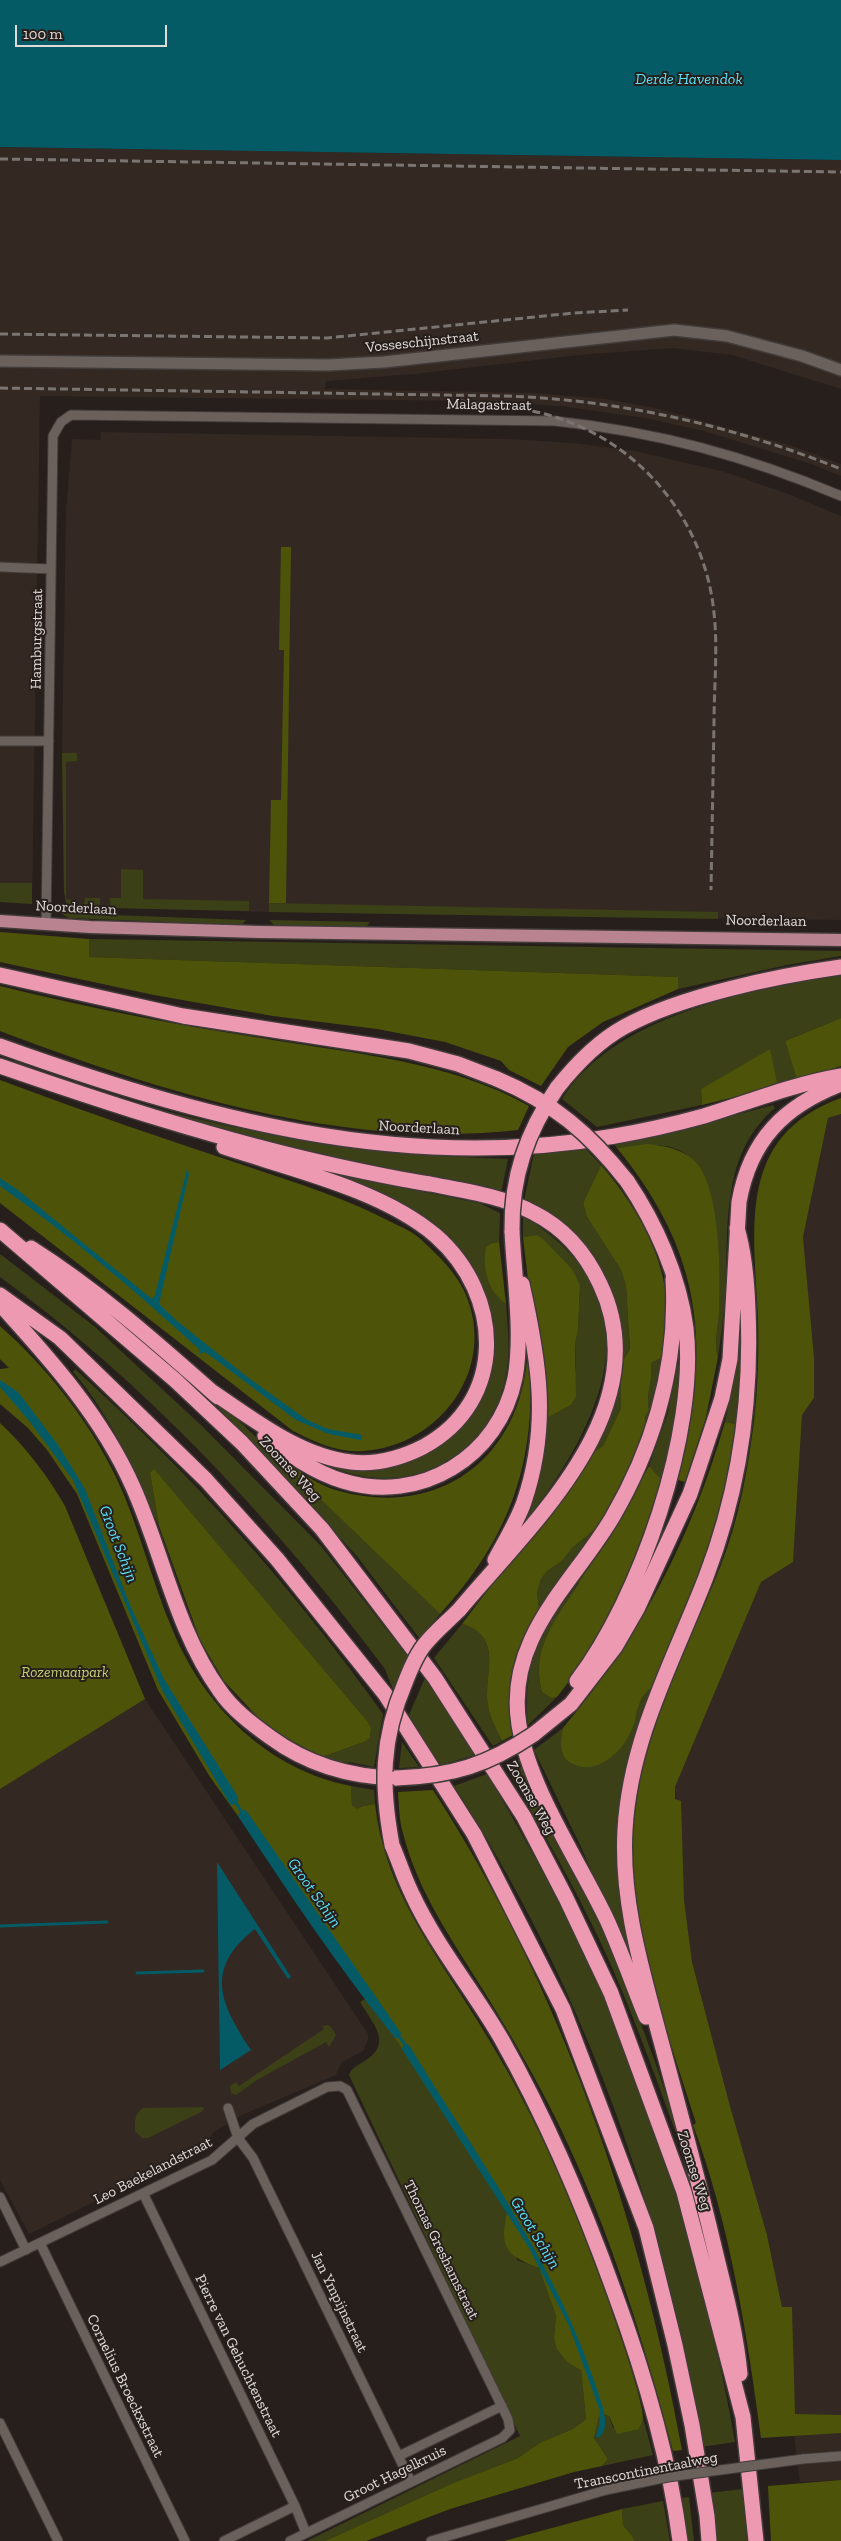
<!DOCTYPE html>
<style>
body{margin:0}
#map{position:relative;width:841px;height:2541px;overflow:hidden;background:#271f1c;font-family:"Zilla Slab",serif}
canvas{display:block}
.scale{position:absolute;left:15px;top:25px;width:152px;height:22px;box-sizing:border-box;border:2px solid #e0dbd8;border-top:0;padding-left:6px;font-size:15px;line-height:18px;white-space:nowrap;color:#e0dbd8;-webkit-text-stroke:4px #271f1c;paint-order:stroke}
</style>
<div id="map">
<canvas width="841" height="2541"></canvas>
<div class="scale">100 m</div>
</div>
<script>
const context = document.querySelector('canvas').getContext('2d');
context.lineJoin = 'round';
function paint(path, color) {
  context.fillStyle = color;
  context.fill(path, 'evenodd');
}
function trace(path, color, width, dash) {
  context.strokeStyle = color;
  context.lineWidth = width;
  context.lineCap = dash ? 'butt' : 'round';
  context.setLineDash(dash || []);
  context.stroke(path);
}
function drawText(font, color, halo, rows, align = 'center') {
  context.font = font + ' "Zilla Slab",serif';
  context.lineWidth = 4;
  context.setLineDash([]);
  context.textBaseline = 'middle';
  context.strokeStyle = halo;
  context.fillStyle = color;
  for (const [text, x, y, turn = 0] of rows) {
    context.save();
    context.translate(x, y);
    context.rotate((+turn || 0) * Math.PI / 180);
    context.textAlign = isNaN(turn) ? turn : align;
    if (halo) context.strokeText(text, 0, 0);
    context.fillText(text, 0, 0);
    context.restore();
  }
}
paint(new Path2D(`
 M0 147 841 160V389L732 355 673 348 579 355 414 374 326 381 325 389 537 393 606 399 659 409 792 446 841 464V476L811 464 704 431 645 418 561 406 475 401 40 396 32 904 0 902Z
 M101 432 508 439 573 443 635 451 725 472 788 494 841 516V920L269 912 67 907 64 892 62 753 66 512 72 439 101 440Z
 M841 1114V2480L800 2482 794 2435 792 2307H782L767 2235 730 2106 692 1962 684 1900 675 1787 761 1582 793 1562 802 1415 814 1398V1357L803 1237 828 1118Z
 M145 1699 368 2034V2040L363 2051 342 2062 336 2075 242 2115 214 2132 201 2149 29 2234 0 2180V1789Z`), '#342822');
paint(new Path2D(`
 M62 753H77V761L66 762V899L73 900 74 904H84L85 898H100V907H67L64 892Z
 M121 869 143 870V899L249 901V911L110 908V898H121Z
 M0 883H32V904L0 902Z
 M269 903 718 912V919L269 912Z
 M60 913 246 920 242 925 69 918Z
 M269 920 370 922 367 926 364 927 274 925Z
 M89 939 841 951V956L787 965 678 989V977L88 957Z
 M841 975V1018L785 1041 797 1080 778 1086 770 1050 701 1089 702 1105 597 1127 562 1099C613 1016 751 989 841 975Z
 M15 1061C172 1124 339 1154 508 1159L501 1193 238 1138 14 1065Z
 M773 1105 775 1108C724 1151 728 1217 726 1277 725 1304 722 1331 718 1357 713 1344 719 1326 719 1312 721 1271 721 1173 681 1151 661 1141 638 1146 617 1148L613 1143 695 1126Z
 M584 1147 601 1165 583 1203 587 1217 621 1270 626 1286 630 1349 621 1364V1408L603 1446 592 1453 606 1425 617 1393 621 1364 619 1323 613 1298 604 1278 524 1201 534 1153Z
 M318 1171 479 1203 500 1213 499 1242 491 1243 485 1252C486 1272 488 1293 506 1304 508 1329 511 1355 505 1380 494 1435 444 1477 388 1478 367 1479 347 1473 328 1466L349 1469 434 1446 491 1362 493 1338 492 1319 485 1293 474 1274 459 1253Z
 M523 1216C666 1303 599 1427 520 1530L535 1484 547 1418 571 1405 576 1367 575 1344 578 1330 580 1285 573 1270 536 1235 523 1237Z
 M0 1254 94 1326 203 1427 321 1546 409 1658 393 1690 385 1669C275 1522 149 1386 0 1277Z
 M744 1323 740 1425 725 1422 737 1366 741 1324Z
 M665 1356 647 1430 645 1417 649 1410C645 1394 654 1380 651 1363Z
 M681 1363 675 1426 662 1480 649 1466 668 1413 677 1364Z
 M75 1369C192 1475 291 1585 383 1714L374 1767 349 1762 347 1765 322 1757 364 1742 370 1738 371 1728 368 1722 154 1470 150 1473 159 1526C135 1473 112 1417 73 1372Z
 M211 1394 440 1614 420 1639 356 1555 209 1398Z
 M599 1526 539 1608 537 1593 541 1579 547 1571 562 1561 572 1548Z
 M578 1583 580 1584C556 1618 530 1649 542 1692L551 1698 557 1697 528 1725C522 1661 541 1632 578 1583Z
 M462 1624C505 1637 483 1674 488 1705 489 1717 497 1730 502 1741L493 1746 434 1658Z
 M425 1678 475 1755 441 1765 408 1717Z
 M649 1688 650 1695 639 1724 628 1765 633 1961 631 1962 581 1847 534 1750 563 1728 561 1739 633 1725 638 1706Z
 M402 1742 419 1767 399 1768Z
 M523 1757C581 1881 640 2004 679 2135L677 2136C653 2070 630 2005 600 1941 572 1882 539 1825 506 1767Z
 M487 1774C532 1850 574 1927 609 2008 669 2146 709 2294 735 2442L701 2447C666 2214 582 1984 454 1786Z
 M351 1786 374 1790 375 1804 363 1806 357 1810 352 1805Z
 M368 1997 424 2080 507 2213 517 2260 539 2268 556 2316 554 2338 568 2363 581 2369 586 2419 573 2429 541 2442 518 2458 453 2483 325 2541H307L520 2436 349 2075C351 2069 355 2067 360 2064 394 2045 376 2028 360 2002Z
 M328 2025 331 2027 336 2035 329 2047 326 2042 257 2080 236 2095 231 2093 230 2086 236 2082 239 2086 324 2029 322 2026Z
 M203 2107 204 2109 201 2112 148 2138H142L135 2131C135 2121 134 2114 143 2108Z
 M603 2414 609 2416 613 2428 639 2429 643 2418 653 2455 602 2466 608 2459 594 2438 599 2417Z
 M743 2489 747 2541H713L708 2493Z
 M689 2497 694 2541H687L681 2498Z
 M663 2501 670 2541H634L633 2537 623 2525 622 2509Z`), '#3b4016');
paint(new Path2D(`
 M281 547H291L286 903H269L271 800H281L284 650H279Z
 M0 932 89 939V957L678 977V989L603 1022 568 1047 541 1086 509 1070 501 1061 445 1042 377 1029 273 1016 154 995 0 962Z
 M0 986C88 1008 177 1025 267 1039 356 1054 449 1061 529 1106L518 1130C344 1150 161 1092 0 1031Z
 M841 1018V1066L797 1080 785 1041Z
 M770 1049 778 1086 702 1105 701 1089Z
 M0 1080C83 1111 167 1140 252 1168 299 1184 348 1199 393 1223 401 1227 411 1231 418 1237 435 1252 456 1272 465 1293 498 1367 441 1446 363 1451 338 1453 315 1442 293 1431L0 1203Z
 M841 1098V1114L828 1118 803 1237 814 1357V1398L802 1415 793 1562 761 1582 675 1787V1799L681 1801 684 1900 692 1962 730 2106 767 2235 782 2307H792L795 2414 841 2415V2433L761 2438C747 2333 730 2225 693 2125L696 2123C668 2034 631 1935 633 1840 636 1742 686 1654 721 1565 739 1519 748 1469 754 1421 758 1386 759 1352 758 1317 754 1228 736 1136 841 1098Z
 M647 1144C667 1146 689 1150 701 1169 720 1201 721 1275 719 1312 719 1326 713 1343 718 1357L706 1417 685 1482 678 1480C711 1348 705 1256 617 1148Z
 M601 1165C634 1203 662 1250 667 1302 668 1319 665 1338 665 1356L651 1363C654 1380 645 1394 649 1410L645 1417 647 1430 613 1504 599 1526 572 1548 562 1561 547 1571 541 1579 537 1593 539 1608 516 1660 515 1734 502 1741C497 1730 489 1717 488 1705 483 1674 505 1637 462 1624L592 1453 603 1446 621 1408V1364L630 1349 626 1286 621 1270 587 1217 583 1203Z
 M536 1235 543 1239 573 1270 580 1285 578 1330 575 1344 576 1396 571 1405 547 1418 546 1373 530 1297 523 1237Z
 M499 1242 506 1304C488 1293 482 1267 486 1247L492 1243Z
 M0 1326C47 1368 87 1418 115 1475 139 1525 151 1580 173 1631 205 1708 269 1770 351 1786L352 1805 357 1809 363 1806 375 1804C384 1888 434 1951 477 2020 490 2041 503 2063 515 2085 558 2165 591 2249 620 2335 625 2348 644 2408 643 2418 643 2421 640 2426 639 2429L617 2434 609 2416 603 2414 599 2417 594 2438 608 2459 602 2466 574 2472 450 2509 366 2541H325L453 2483 518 2458 541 2442 573 2429 586 2419 581 2370 568 2363 557 2349 554 2338 556 2316 539 2268C507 2256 499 2248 507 2213L380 2014 210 1777 158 1690 77 1494 47 1450 28 1428 0 1404V1369L9 1368 0 1359Z
 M527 1361H529L530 1370C535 1469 506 1542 440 1614L265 1446C288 1462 312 1484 339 1491 437 1518 517 1461 527 1361Z
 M725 1422 740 1425 735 1457 707 1559 650 1695 649 1689C645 1694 641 1699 639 1705 636 1711 636 1718 634 1724 628 1741 617 1756 600 1764 589 1769 582 1768 571 1763 559 1756 560 1740 563 1728 641 1635 691 1539 725 1422Z
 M0 1423C26 1447 47 1475 65 1506L145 1699 0 1789Z
 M649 1466 662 1480C638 1562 610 1630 557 1697L551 1698 542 1692C530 1649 556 1618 579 1584L578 1583 613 1533Z
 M154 1469 368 1722 371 1728 370 1738 364 1742 322 1757 268 1728 224 1681 200 1640 159 1526 150 1473Z
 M433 1790C562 1989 640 2218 682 2450L673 2451C642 2336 611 2233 559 2125 537 2080 511 2035 485 1993 453 1941 418 1893 403 1833 399 1820 399 1805 398 1792Z
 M841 2480V2541H771L768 2486Z
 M622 2509 623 2525 633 2537 634 2541H504Z`), '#4d5409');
paint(new Path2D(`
 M0 0H841V160L0 147Z
 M187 1169 189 1174 159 1304 177 1321 246 1376 307 1420 328 1429 362 1435 361 1440 329 1434 296 1420 208 1354 204 1352 200 1354 199 1349C135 1291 71 1236 0 1186V1178L18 1190 152 1299 155 1295Z
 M0 1380 18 1392 28 1405 58 1445 85 1489 130 1605 164 1679 238 1797V1802L233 1805 230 1804 162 1690 73 1480 30 1422 0 1387Z
 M241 1810H245L248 1813 401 2033 399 2038H395C338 1967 288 1892 238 1816Z
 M217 1862 291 1977 288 1979 255 1929C203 1969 221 2005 251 2050L220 2070Z
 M404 2043 409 2045C477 2157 554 2260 596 2386 600 2399 614 2431 597 2438L596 2436 599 2425 600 2411 569 2326 529 2248 402 2049Z`), '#045b66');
trace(new Path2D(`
 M235 1801 242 1813
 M0 1926 107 1922
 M137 1973 203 1971
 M398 2035 406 2046`), '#045b66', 3);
const street = new Path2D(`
 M0 567 51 569
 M0 741H49
 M46 925 53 436 61 422 71 415 555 421C658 432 746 456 841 496
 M228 2108 238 2138 253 2158 411 2482
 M143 2193 295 2506 306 2533
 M0 2197 26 2250
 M40 2243 185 2541
 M0 2262 212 2160 253 2124 327 2087 340 2086 347 2090 508 2419 510 2430 502 2438 290 2541
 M0 2423 58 2541
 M399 2456 502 2406
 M803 2459 841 2456
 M224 2541 295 2506
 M431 2541 606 2490`);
const secondary = new Path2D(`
 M0 361 328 365 384 362 674 330 727 336 802 356 841 370`);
const primary = new Path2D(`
 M0 921 90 927 260 932 841 940`);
const highway = new Path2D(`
 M0 975 183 1016 409 1051 458 1064 497 1079
 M0 1046C199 1117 401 1174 615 1136 644 1131 675 1124 704 1116 749 1102 794 1084 841 1076
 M0 1066C110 1104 220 1140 333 1165 365 1172 397 1179 430 1184 465 1191 502 1196 534 1213 564 1228 586 1254 600 1284 660 1409 531 1524 459 1610
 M557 1088C576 1064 597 1042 624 1027 680 996 777 976 841 967
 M737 1228C745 1255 747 1281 748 1310 752 1401 739 1491 706 1577 674 1660 630 1738 625 1830 621 1900 641 1966 659 2034 678 2104 697 2175 714 2246 724 2288 736 2330 740 2374
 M0 1230 175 1380 242 1443 322 1529 435 1678 524 1817 566 1898 611 1993 684 2192 743 2417 756 2541
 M31 1248C99 1291 158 1344 218 1397
 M0 1295 60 1338 206 1480 277 1559 385 1694 474 1834 563 2009 646 2228 675 2345 692 2425 707 2516 709 2541
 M0 1304C51 1360 102 1417 133 1487 163 1554 176 1630 220 1691 232 1709 252 1724 270 1737 308 1765 350 1777 396 1778
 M211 1391C253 1419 299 1456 351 1462 376 1465 401 1458 423 1447 508 1401 503 1295 436 1236 383 1190 290 1169 224 1147
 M265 1436C289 1454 313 1472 343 1481 420 1505 499 1457 515 1378 523 1335 514 1275 512 1231
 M495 1560C505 1541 517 1522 524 1502 550 1426 539 1360 522 1284
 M577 1681C640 1598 698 1432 686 1328 679 1276 656 1224 627 1181
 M534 1734 571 1704 615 1647 637 1609 690 1494 722 1398 730 1359 739 1202C750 1140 784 1106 841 1084
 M392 1845C399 1861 404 1878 412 1894 436 1946 474 1991 502 2040 547 2120 583 2205 614 2291 644 2372 669 2455 680 2541
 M646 2017C633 1985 621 1951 607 1920 579 1861 530 1790 519 1725 505 1638 572 1585 612 1518 655 1444 678 1365 673 1279`);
trace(street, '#413b39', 11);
trace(secondary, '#413b39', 14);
trace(primary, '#413b39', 15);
trace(highway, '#413b39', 18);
trace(street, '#6a615d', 9);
trace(secondary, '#6a615d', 11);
trace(primary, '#b98390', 12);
trace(highway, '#ee99b2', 15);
trace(new Path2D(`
 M0 159 841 172
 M0 334 327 338 574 313 628 310
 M0 388 506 396C622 400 733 426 841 469
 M461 401C493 405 526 407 558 418 644 446 705 523 714 613 718 649 714 687 714 723 713 779 712 834 711 890`), '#7b7572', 3, [8, 4]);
const streetBridge = new Path2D(`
 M606 2490 668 2477 803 2459`);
const highwayBridge = new Path2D(`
 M497 1079C554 1103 589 1133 627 1181
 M512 1231C511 1177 527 1132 557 1088
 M397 1778C452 1776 488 1765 534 1734
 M392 1845C381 1786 381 1739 405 1683 410 1670 417 1653 426 1643 436 1631 448 1621 459 1610`);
trace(streetBridge, '#413b39', 11, []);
trace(highwayBridge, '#413b39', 18, []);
trace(streetBridge, '#6a615d', 9);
trace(highwayBridge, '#ee99b2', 15);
drawText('15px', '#e0dbd8', '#271f1c', [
 ["Vosseschijnstraat",422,342,-6],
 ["Malagastraat",489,405,1],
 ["Hamburgstraat",37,639,-89],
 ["Noorderlaan",76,908,3],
 ["Noorderlaan",766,921,1],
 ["Noorderlaan",419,1128,3],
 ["Zoomse Weg",290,1469,47],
 ["Zoomse Weg",531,1798,60],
 ["Leo Baekelandstraat",153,2171,-27],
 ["Zoomse Weg",694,2171,72],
 ["Thomas Greshamstraat",441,2250,64],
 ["Jan Ympijnstraat",339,2302,64],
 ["Pierre van Gehuchtenstraat",238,2356,64],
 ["Cornelius Broeckxstraat",125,2386,64],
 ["Transcontinentaalweg",646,2471,-11],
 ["Groot Hagelkruis",395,2474,-26]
]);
drawText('italic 15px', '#c6d271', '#271f1c', [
 ["Rozemaaipark",65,1673]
]);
drawText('italic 16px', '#58e3f9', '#271f1c', [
 ["Derde Havendok",689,79],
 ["Groot Schijn",118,1544,69],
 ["Groot Schijn",314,1893,55],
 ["Groot Schijn",535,2233,59]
]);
</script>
